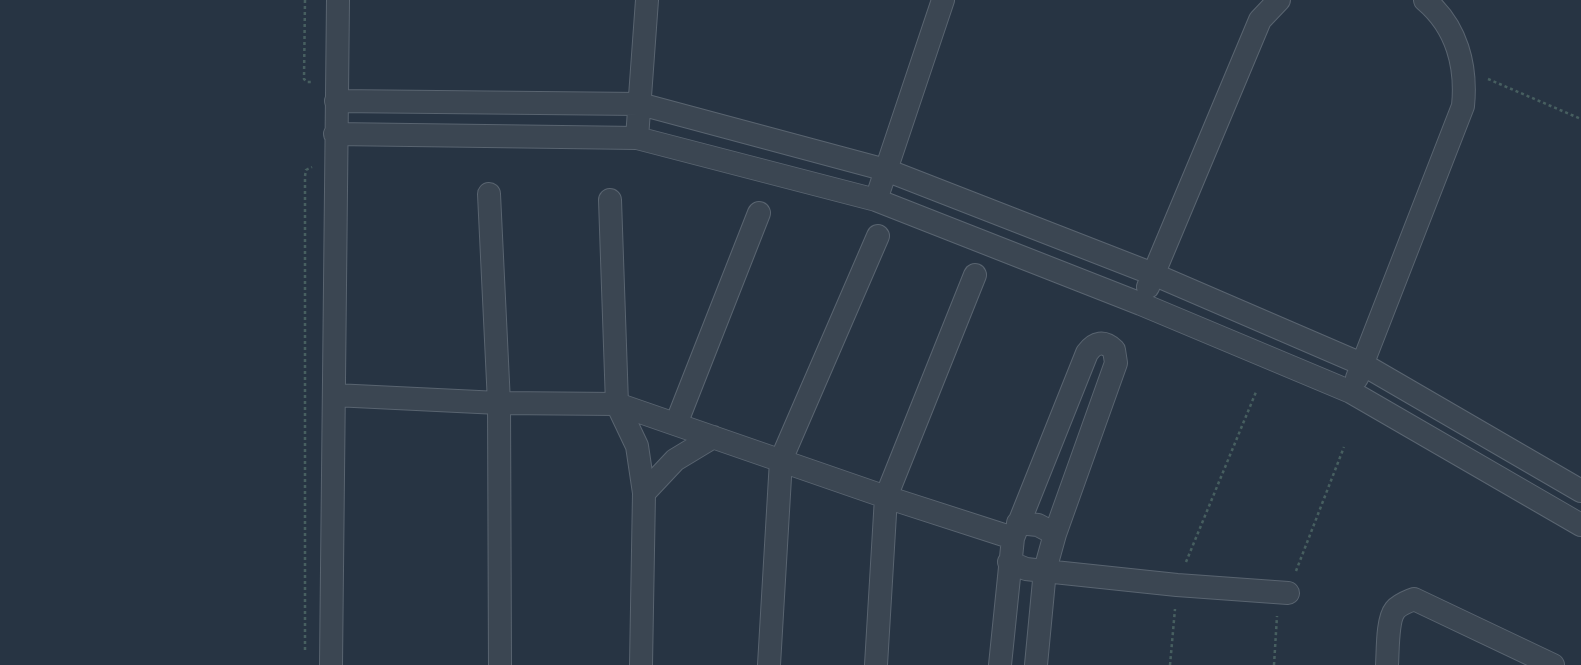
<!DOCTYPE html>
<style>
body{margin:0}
canvas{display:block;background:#273443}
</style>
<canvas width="1581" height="665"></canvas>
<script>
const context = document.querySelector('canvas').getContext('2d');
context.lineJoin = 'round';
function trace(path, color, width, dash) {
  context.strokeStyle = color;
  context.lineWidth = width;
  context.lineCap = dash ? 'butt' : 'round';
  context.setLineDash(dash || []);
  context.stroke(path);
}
const minor = new Path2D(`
 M336 101 640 104 886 170 1153 274 1364 365 1581 491
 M335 134 637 138 876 200 1141 304 1351 392 1581 525
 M637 138 647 0
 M489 194 499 403 500 665
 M610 200 617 404 637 446 644 493 641 665
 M876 200 943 0
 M1148 287 1260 20 1279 0
 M1357 378 1463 106C1467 66 1457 27 1425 0
 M334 395 499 403 617 404 886 497 1013 538
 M676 424 759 213
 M644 493 675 460 713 437
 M1018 523 1038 525 1055 534
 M1009 562 1026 569 1035 570 1177 585 1288 593
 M331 665 338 0
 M769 665 781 460 878 236
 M876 665 886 497 975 275
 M1000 665 1013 538 1087 353C1095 342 1104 340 1114 350L1116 363 1055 534 1045 570 1036 665
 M1387 665C1388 651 1387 620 1395 610 1400 604 1407 602 1414 599L1553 665`);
trace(minor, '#596470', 24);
trace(new Path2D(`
 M305 0 304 79 307 82H313
 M1488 79 1581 119
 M1186 562 1256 392
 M1296 571 1344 447
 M305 650V176L306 170 312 167
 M1170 665 1175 609
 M1274 665 1277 616`), '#475f60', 2.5, [3, 3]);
trace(minor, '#3b4652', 22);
</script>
